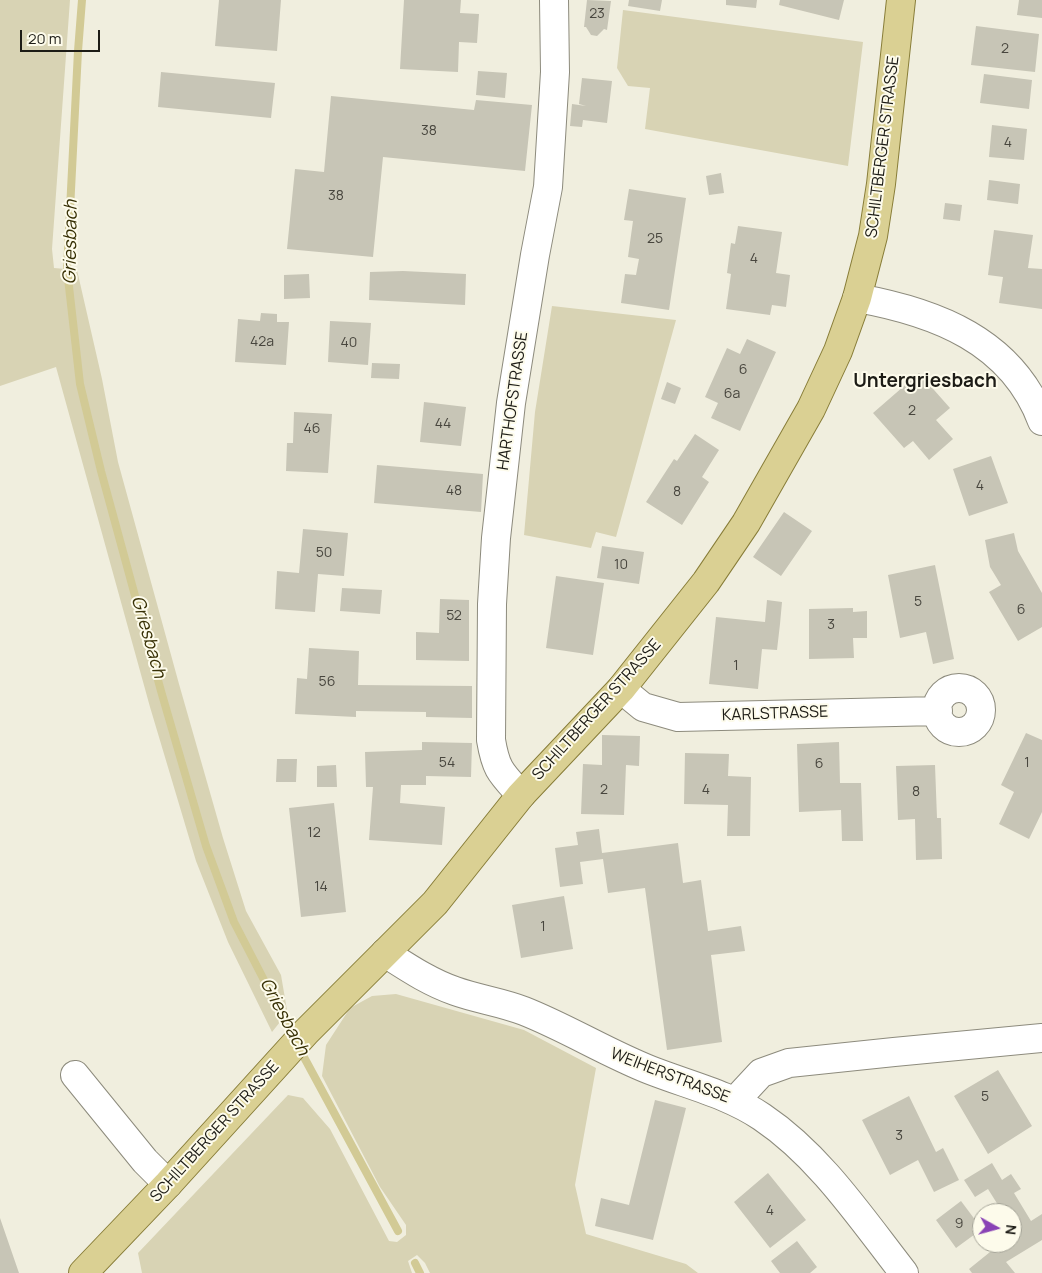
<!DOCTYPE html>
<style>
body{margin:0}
#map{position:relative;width:1042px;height:1273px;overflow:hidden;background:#f0eede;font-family:Manrope,sans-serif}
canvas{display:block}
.north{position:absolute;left:972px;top:1203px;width:50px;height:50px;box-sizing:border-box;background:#fdfbeb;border:1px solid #a3a296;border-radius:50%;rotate:97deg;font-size:14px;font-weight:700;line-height:20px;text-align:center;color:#1d1c16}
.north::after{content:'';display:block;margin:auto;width:18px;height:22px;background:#8942b5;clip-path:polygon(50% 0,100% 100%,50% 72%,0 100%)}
.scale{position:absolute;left:20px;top:30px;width:80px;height:22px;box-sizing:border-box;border:2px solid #1d1c16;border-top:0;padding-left:6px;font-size:15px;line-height:18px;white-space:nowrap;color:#1d1c16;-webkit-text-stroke:4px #fdfbeb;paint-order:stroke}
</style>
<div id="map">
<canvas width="1042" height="1273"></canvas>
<div class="north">N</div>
<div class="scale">20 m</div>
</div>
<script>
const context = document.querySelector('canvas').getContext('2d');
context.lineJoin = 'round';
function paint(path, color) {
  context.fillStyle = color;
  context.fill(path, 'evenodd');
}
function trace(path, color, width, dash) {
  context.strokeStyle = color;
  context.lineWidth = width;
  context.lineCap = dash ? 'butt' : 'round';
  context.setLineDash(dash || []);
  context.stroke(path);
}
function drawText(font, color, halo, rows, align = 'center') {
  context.font = font + ' Manrope,sans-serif';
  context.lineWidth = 4;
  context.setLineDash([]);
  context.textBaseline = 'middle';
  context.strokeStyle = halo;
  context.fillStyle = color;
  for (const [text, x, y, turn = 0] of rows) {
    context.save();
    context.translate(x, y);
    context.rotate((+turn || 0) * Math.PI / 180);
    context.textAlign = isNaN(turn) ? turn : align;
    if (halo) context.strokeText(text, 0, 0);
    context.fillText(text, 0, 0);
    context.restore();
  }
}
paint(new Path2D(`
 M0 0H70L52 249 54 268 77 270 102 379 118 462 179 684 223 838 246 911 281 975 288 1016 280 1022 272 1032 228 942 196 861 150 707 56 367 0 386Z
 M623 10 863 42 848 166 645 129 650 88 628 86 617 68Z
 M552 306 676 320 616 537 596 532 591 548 524 535 535 412Z
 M396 994 524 1030 596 1068 575 1185 586 1234 686 1264 698 1273H430L425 1263 417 1255 408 1261 412 1273H142L138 1253 288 1095 303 1098 330 1129 389 1241 397 1242 406 1235V1225L380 1187 322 1076 326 1045 350 1008 372 996Z`), '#d8d3b4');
trace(new Path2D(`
 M82 0 78 51 67 269 80 384 101 471 161 691 206 846 234 922 294 1038
 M299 1048 398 1231
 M415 1263 420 1273`), '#d2ca95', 8);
paint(new Path2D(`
 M219 0H281L277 51 215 46Z
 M404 0H461L460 13 479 14 477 43 459 42 458 72 400 69Z
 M587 0 611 1 607 30 604 29 597 36 591 35 586 27H584Z
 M629 0H662L660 11 628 6Z
 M726 0H757L756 8 726 5Z
 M780 0H844L839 20 779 5Z
 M1019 0H1042V18L1017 15Z
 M976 26 1039 34 1035 72 971 65Z
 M478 71 507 73 505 98 476 95Z
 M161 72 275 83 271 118 158 107Z
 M984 74 1032 80 1029 109 980 103Z
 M582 78 612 81 607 123 583 120 582 127 570 126 572 104 586 106 579 104Z
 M331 96 474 110 476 100 532 105 525 171 383 157 373 257 287 249 295 169 324 172Z
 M992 125 1027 129 1024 160 989 157Z
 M721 173 724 193 709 195 706 176Z
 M989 180 1020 184 1018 204 987 200Z
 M629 189 686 198 669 310 621 303 625 274 636 275 639 259 628 257 633 221 624 220Z
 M945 203 962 205 960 221 943 219Z
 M738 226 782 232 776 273 790 275 786 307 772 305 770 315 726 309 731 274 727 273 731 243 735 244Z
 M994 230 1033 235 1028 268 1042 269V309L999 303 1003 277 988 275Z
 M403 271 466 274 465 305 369 300 370 272Z
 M309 274 310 298 284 299V275Z
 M261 313 277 314V322H289L286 365 235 362 238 319 260 321Z
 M330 321 371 323 368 365 328 362Z
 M747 339 776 352 740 431 711 418 718 403 705 397 727 348 740 354Z
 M372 363 400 364 399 379 371 378Z
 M919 373 950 408 936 420 953 439 929 460 913 441 904 448 873 413Z
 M667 382 681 388 675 404 661 399Z
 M424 402 466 407 461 446 420 442Z
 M294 412 332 414 328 473 286 471 287 443H293Z
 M695 434 719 450 702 477 709 482 682 525 646 502 674 459 677 461Z
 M991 456 1008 503 969 516 953 469Z
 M377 465 483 474 481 512 374 503Z
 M784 512 812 531 781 576 753 557Z
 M303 529 348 533 344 576 318 574 315 612 275 609 277 571 299 573Z
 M1014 533 1018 551 1042 593V627L1018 641 989 592 1001 585 990 567 985 540Z
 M602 546 644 552 639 584 597 578Z
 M935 565 954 659 933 664 926 632 900 638 888 575Z
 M556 576 604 583 593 655 546 648Z
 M342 588 382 590 380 614 340 611Z
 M440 599 469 600V661L416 660V632L439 633Z
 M767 600 782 602 780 624 777 650 762 649 758 689 709 684 716 617 765 622Z
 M853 608V612L867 611V638H853L854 658 809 659V609Z
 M309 648 359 651 358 685 472 686V718L426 717V712L356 711V717L295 714 297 678 307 679Z
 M1026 733 1042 740V812L1029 839 999 824 1014 792 1001 785Z
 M602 735 640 736 639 766 626 765 624 815 581 814 583 764 602 765Z
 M422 742 472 743 471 777 426 776V785H401L400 803 445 807 442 845 369 840 373 787H366L365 752 422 750Z
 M839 742 840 783H861L863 841H842L841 810 799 812 797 744Z
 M685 753 729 754 728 776 751 777 750 836H727L728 805 684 804Z
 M277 759H297L296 782H276Z
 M336 765 337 787H317V766Z
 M935 765 937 818H941L942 859 916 860 915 819 898 820 896 766Z
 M334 803 346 912 301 917 289 808Z
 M599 829 602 853 678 843 683 883 701 880 708 931 741 926 745 951 711 955 722 1042 667 1050 645 888 608 893 603 859 580 862 583 884 560 887 555 848 578 845 576 832Z
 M564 896 573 949 521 958 512 905Z
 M998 1070 1032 1126 988 1154 954 1096Z
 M909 1096 936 1152 943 1148 959 1180 934 1192 918 1160 890 1175 862 1120Z
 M655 1100 686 1108 653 1240 595 1226 601 1198 629 1205Z
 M992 1163 1002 1180 1011 1174 1021 1189 1014 1193 1031 1221 1042 1214V1240L1006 1262 1015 1273H972L969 1269 995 1248 992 1243H1012V1213H1003L988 1189 975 1197 964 1180Z
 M768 1173 806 1220 770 1248 734 1202Z
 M961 1201 982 1229 956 1248 936 1220Z
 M0 1218 19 1273H0Z
 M797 1241 817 1267 810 1273H780L771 1261Z`), '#c7c5b6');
const minor = new Path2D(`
 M857 298C936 312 1012 341 1042 421
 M937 710a22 22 0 1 1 44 0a22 22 0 1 1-44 0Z
 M621 689 643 707 678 717 938 711
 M521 795C501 773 496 770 491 740L492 604 496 538 511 403 535 255 548 187 555 72 554 0
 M385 953C407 967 429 982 455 991 477 999 501 1002 524 1011 567 1028 607 1053 650 1070 688 1085 728 1094 762 1117 820 1156 861 1218 904 1273
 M75 1075 145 1161 168 1184
 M735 1101 761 1073 789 1063 894 1052 1042 1038`);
const major = new Path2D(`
 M83 1273 168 1184 306 1032 435 903 521 795 621 689 706 582 746 523 811 409 838 351 857 298 873 236 881 184 901 0`);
trace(minor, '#8d8b7d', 30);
trace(major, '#887d38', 30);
trace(minor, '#fff', 28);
trace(major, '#dad093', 28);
drawText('14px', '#48463e', null, [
 ["23",597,14],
 ["2",1005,49],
 ["38",429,131],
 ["4",1008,143],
 ["38",336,196],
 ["25",655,239],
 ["4",754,259],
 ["42a",262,342],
 ["40",349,343],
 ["6",743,370],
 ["6a",732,394],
 ["2",912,411],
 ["44",443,424],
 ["46",312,429],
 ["4",980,486],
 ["48",454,491],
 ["8",677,492],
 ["50",324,553],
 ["10",621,565],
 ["5",918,602],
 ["6",1021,610],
 ["52",454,616],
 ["3",831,625],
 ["1",736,666],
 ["56",327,682],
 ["54",447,763],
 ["1",1027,763],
 ["6",819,764],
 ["2",604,790],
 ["4",706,790],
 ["8",916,792],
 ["12",314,833],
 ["14",321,887],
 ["1",543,927],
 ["5",985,1097],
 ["3",899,1136],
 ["4",770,1211],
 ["9",959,1224]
]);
drawText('16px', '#1d1c16', '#fdfbeb', [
 ["SCHILTBERGER STRASSE",883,147,-83],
 ["HARTHOFSTRASSE",513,401,-82],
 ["SCHILTBERGER STRASSE",597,710,-48],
 ["KARLSTRASSE",775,714,-2],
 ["WEIHERSTRASSE",670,1076,21],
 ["SCHILTBERGER STRASSE",215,1132,-48]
]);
drawText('italic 18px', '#362f04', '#fdfbeb', [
 ["Griesbach",71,242,-89],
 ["Griesbach",148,637,74],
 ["Griesbach",284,1017,62]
]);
drawText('bold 19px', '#1d1c16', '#fdfbeb', [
 ["Untergriesbach",925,382]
]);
</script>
